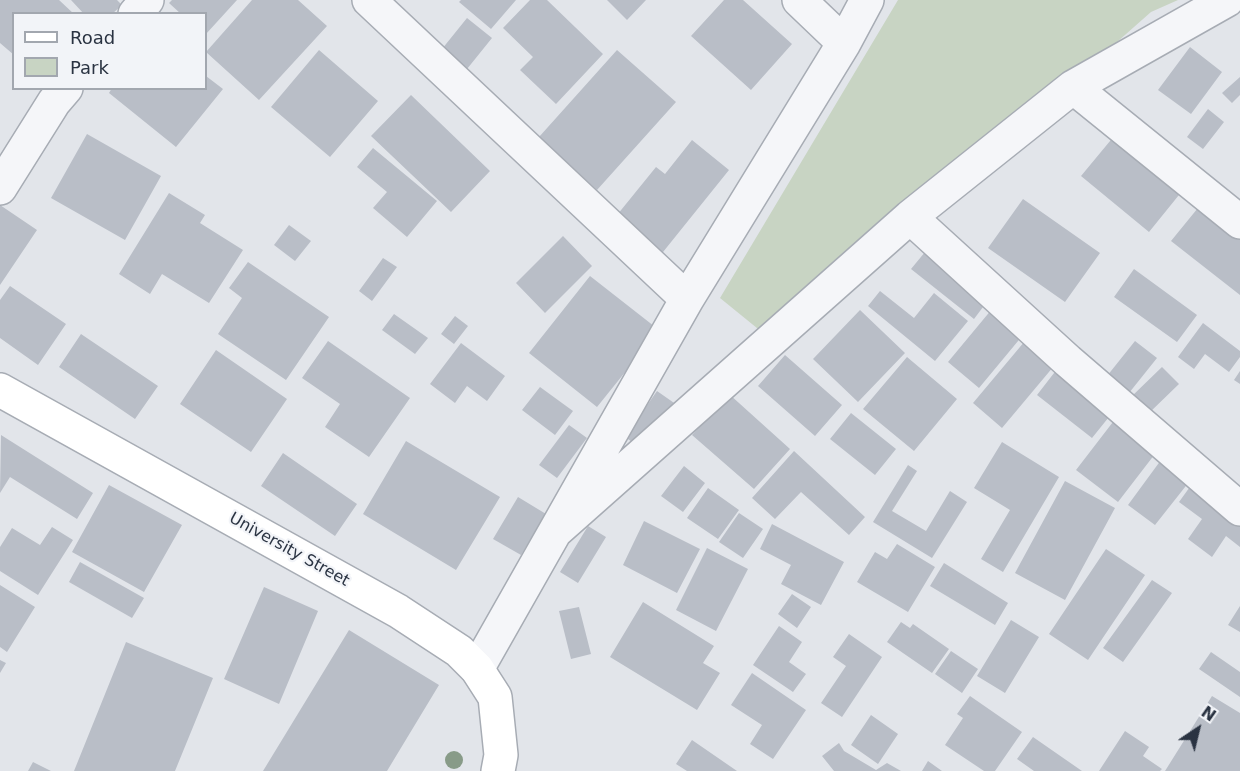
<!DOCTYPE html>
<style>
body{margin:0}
#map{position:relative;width:1240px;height:771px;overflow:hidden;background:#e2e5ea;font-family:"DejaVu Sans",sans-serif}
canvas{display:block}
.legend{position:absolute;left:12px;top:12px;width:195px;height:78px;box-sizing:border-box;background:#f2f4f8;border:2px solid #a2a7af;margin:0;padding:8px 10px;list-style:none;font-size:18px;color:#2a3342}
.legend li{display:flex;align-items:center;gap:12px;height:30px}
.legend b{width:30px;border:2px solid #a2a7af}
.north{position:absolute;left:1168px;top:699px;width:60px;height:60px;-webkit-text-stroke:4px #f2f4f8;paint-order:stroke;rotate:35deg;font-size:16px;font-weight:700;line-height:24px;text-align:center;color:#2a3342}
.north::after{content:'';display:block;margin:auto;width:21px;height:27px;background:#2a3342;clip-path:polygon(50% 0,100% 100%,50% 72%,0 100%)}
</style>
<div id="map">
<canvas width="1240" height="771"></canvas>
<ul class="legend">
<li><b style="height:8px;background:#fff"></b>Road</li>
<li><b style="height:16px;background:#c8d4c3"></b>Park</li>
</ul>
<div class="north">N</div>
</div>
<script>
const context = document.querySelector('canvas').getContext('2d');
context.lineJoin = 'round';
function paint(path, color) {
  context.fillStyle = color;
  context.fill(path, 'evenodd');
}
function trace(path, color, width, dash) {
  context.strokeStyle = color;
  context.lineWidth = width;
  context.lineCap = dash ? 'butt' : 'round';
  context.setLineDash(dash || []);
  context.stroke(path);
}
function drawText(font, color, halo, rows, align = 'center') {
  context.font = font + ' "DejaVu Sans",sans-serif';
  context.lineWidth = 4.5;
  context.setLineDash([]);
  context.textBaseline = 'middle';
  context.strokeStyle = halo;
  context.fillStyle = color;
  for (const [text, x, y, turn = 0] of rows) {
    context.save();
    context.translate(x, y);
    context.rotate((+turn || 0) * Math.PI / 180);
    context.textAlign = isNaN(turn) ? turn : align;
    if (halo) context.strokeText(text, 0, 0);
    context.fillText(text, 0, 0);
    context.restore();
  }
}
paint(new Path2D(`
 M898 0H1178L1151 12 870 260 768 337 720 298Z`), '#c8d4c3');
paint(new Path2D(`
 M0 0H59L74 14H14V55L0 43Z
 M71 0H117L122 5 112 14H84Z
 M172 0H237L206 34V14H181L169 3Z
 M252 0H298L327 26 259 100 206 52Z
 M461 0H516L491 29 459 2Z
 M530 0H547L603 54 556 104 520 70 533 57 503 28Z
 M607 0H646L627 20Z
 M724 0H743L792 44 751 90 691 36Z
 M467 18 492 38 467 69 442 49Z
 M1190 47 1222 72 1191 114 1158 90Z
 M319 50 378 101 330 157 271 107Z
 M617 50 676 102 597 190 539 137Z
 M206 76 223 89 176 147 109 93 112 88H206Z
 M1240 77V95L1232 103 1222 93Z
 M411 95 490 171 451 212 371 136Z
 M1208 109 1224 122 1203 149 1187 137Z
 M87 134 161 176 125 240 51 198Z
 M1115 135 1183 190 1149 232 1081 176Z
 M692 140 729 170 659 257 613 220 656 167 665 174Z
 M373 148 437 201 407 237 373 208 387 192 357 167Z
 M169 193 205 215 200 223 243 250 209 303 162 274 150 294 119 274Z
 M1023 199 1100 253 1065 302 988 248Z
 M1202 203 1240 233V295L1171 241Z
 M0 205 37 230 0 285Z
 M289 225 311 241 295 261 274 245Z
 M563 236 592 266 545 313 516 283Z
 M930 246 992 295 974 319 911 269Z
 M383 258 397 267 372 301 359 291Z
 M248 262 329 317 286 380 218 334 242 298 229 288Z
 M1134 269 1197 315 1177 342 1114 297Z
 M590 276 659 330 597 407 529 353Z
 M10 286 66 324 38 365 0 338V300Z
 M880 291 914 318 934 293 968 321 935 361 868 306Z
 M997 303 1028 329 979 388 948 362Z
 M860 310 905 353 858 402 813 359Z
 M394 314 428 338 415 354 382 330Z
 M455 316 468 326 454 344 441 334Z
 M1203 323 1240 351V357L1229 372 1205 354 1194 369 1178 357Z
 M81 334 158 386 135 419 59 367Z
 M1030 335 1059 360 1002 428 973 403Z
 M328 341 410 398 369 457 325 427 340 404 302 378Z
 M1135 341 1157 358 1129 393 1107 376Z
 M461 343 505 376 487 401 467 386 455 403 430 384Z
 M216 350 287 399 251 452 180 404Z
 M785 355 842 405 815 436 758 386Z
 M907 357 957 399 914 451 863 409Z
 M1061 364 1117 407 1092 438 1037 395Z
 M1162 367 1179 384 1148 414 1131 397Z
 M1240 371V384L1234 380Z
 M540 387 573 411 555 435 522 410Z
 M657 391 677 405 645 451 625 437Z
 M729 394 790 449 754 489 692 435Z
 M851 413 896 449 875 475 830 439Z
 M1116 418 1158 450 1118 502 1076 470Z
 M569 425 587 438 557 478 539 465Z
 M1 435 93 493 77 519 10 477 0 493Z
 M406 441 500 497 456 570 363 514Z
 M1002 442 1059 477 1003 572 981 559 1010 510 974 488Z
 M794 451 865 517 849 535 801 492 775 519 752 498Z
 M283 453 357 504 335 536 261 486Z
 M1161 460 1189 482 1155 525 1128 505Z
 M908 465 917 471 892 511 926 531 950 491 967 502 932 558 873 522Z
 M684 466 705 483 683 512 661 496Z
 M1065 481 1115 508 1065 600 1015 573Z
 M1192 484 1240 519V547L1226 536 1212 557 1188 539 1202 519 1179 502Z
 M109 485 182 525 144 592 72 552Z
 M708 488 739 510 718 539 687 518Z
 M518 497 546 514 521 555 493 539Z
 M739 513 763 529 743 558 719 542Z
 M644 521 700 549 677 593 623 565Z
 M772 524 844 562 821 605 781 584 791 565 760 549Z
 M588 526 606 537 578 583 560 572Z
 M52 527 73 540 38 595 0 571V547L12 528 40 545Z
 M897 544 935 567 908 612 857 582 875 552 887 559Z
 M707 548 748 569 716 631 676 610Z
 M1106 549 1145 575 1088 660 1049 634Z
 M80 562 144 598 132 618 69 582Z
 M944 563 1008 603 995 625 930 586Z
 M1152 580 1172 593 1123 662 1103 648Z
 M0 585 35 607 7 652 0 647Z
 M264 587 318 611 279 704 224 679Z
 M792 594 811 607 797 628 778 614Z
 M643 602 714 646 703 663 720 673 697 710 610 657Z
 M1240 606V632L1228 625Z
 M579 607 591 654 571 659 559 611Z
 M1011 620 1039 637 1005 693 977 676Z
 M901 622 910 628 913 624 949 649 932 673 887 642Z
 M779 626 802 642 789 662 806 674 793 692 753 665Z
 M349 630 439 685 387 771H263Z
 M849 634 882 657 842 717 821 703 846 666 833 657Z
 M126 642 213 678 175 771H74Z
 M951 651 978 669 962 693 935 674Z
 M1211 652 1240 672V697L1199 669Z
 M0 660 6 663 0 673Z
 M752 673 806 710 773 759 750 744 762 725 731 705Z
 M970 696 1022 732 995 771H984L945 745 963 718 957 714Z
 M1212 696 1240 713V771H1165Z
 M871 715 898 734 878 764 851 745Z
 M1125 731 1149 747 1143 756 1162 769 1160 771H1099Z
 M1033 737 1082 771H1034L1017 759Z
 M692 740 737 771H687L676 764Z
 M839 743 844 751 876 770 887 763 901 771H834L822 756Z
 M928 761 942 771H922Z
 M33 762 51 771H28Z`), '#b9bec7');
const street = new Path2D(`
 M369 0 687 299
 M799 0 844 43
 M135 14 147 0
 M1073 87 1240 222
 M0 188 54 102 66 88
 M910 217 1068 361 1240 509
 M557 530 910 217 1073 87 1227 0
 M477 669 687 299 844 43 867 0`);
const secondary = new Path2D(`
 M0 390 398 611 459 651 477 669 495 697 501 755 498 771`);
trace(street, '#a7acb4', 36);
trace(secondary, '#a7acb4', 36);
trace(street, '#f5f6f9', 33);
trace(secondary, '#fff', 33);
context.fillStyle = '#889b88';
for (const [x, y] of [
 [454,760]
]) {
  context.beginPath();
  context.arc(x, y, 9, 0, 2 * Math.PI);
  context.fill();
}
drawText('16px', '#2a3342', '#f2f4f8', [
 ["University Street",289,550,29]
]);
</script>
